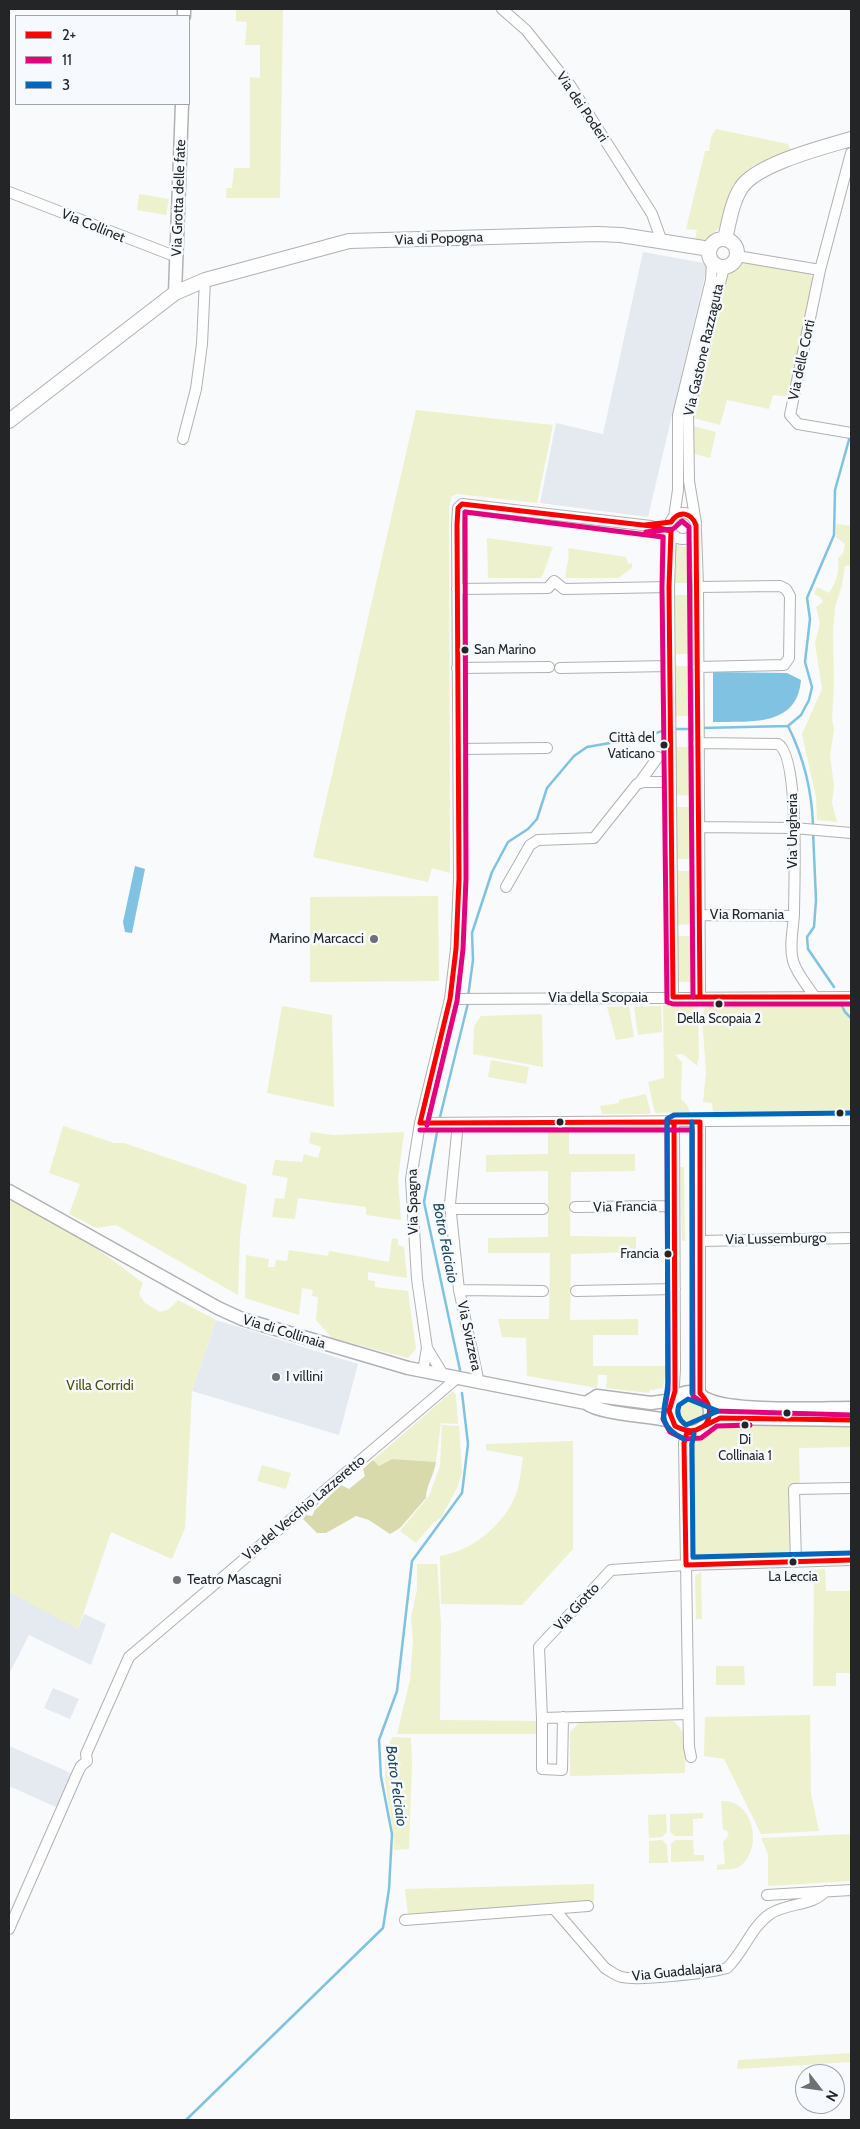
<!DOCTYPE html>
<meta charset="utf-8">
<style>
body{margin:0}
#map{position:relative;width:860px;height:2129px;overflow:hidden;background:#f8fafc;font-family:Cabin,sans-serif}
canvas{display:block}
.frame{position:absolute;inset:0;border:10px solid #232526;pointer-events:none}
.legend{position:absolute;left:15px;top:15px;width:175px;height:90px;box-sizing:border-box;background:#f6fafe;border:1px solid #a2a5a8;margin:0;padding:6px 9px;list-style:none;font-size:15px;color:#232526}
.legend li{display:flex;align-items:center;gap:10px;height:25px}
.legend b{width:25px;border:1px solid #a2a5a8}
.north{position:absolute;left:795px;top:2064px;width:50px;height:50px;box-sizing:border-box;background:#f6fafe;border:1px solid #a2a5a8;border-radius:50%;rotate:120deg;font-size:14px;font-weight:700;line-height:20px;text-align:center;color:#232526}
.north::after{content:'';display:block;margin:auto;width:18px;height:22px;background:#6e7071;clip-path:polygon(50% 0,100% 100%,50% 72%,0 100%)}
</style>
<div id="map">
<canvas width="860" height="2129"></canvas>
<div class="frame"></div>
<ul class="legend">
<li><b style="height:6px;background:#f00"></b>2+</li>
<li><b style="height:6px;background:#e5007d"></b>11</li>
<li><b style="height:6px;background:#0065bd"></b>3</li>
</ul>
<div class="north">N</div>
</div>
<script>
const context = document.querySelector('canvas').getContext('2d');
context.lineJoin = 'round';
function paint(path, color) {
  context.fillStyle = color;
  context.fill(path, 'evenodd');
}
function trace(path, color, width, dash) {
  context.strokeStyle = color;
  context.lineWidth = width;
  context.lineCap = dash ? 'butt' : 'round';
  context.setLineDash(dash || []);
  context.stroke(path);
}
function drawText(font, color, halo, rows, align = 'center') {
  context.font = font + ' Cabin,sans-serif';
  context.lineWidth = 5;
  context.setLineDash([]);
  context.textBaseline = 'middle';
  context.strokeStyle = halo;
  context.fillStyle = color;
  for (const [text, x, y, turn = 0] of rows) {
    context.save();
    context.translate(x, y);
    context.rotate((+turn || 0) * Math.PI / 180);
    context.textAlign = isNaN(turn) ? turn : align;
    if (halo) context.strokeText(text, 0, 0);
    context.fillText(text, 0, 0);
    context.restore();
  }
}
paint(new Path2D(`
 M643 252 704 263 707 267 648 517 540 503 556 423 603 434Z
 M216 1320 358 1364 339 1435 192 1391Z
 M9 1592 53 1613 78 1629 84 1614 106 1624 91 1665 29 1635 9 1674Z
 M53 1688 79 1699 70 1719 44 1708Z
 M9 1746 71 1773 56 1807 9 1786Z`), '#e4eaf0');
paint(new Path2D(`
 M236 9H283L280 198H226L227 188H232L234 168H250V77L260 78V45H245L247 22 236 21Z
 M716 129 788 144 791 150 754 165 743 174 728 199 720 227 702 243 695 241 697 230 686 229 705 151H709L711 137Z
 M139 194 169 199 166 215 137 210Z
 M741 262 809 272 815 285 790 397 773 395 769 409 727 400 720 425 694 418V407L728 273Z
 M416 410 553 425 537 503 457 494 452 496 449 505 450 873 432 868 428 882 313 857Z
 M693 426 716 432 710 458 694 454Z
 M836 524 851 526V565L845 566 842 585 835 607 833 632 834 682 832 720 834 729 830 756 834 786 832 803 837 822 817 820 816 797 802 734 822 689 815 643 820 623 816 607 823 602 820 597 814 594 817 587 829 593C836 583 840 570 838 558L843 554 845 544 836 537Z
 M487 538 553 547C549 555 545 572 541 578H488Z
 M675 544 684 547 693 544V583H675Z
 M568 548 626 557 628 564 632 563V568L618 578H566C564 569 571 560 568 548Z
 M675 595H693V654H676Z
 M676 666H693V716H676Z
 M676 747H693V796L676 795Z
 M676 807H693V859H677Z
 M677 871H693V924L677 925Z
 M438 896 439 981 310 982V897Z
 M677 936H693V982H677Z
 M851 1004 848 1017 851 1019V1112L713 1113 712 1103 703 1102 706 1072 702 1016 706 1005Z
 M663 1005H697L698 1011 699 1057 697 1066 683 1054 675 1055 682 1062 681 1099 687 1105 690 1112 655 1113 648 1082 664 1078Z
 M282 1006 332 1015 334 1107 267 1093Z
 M629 1006 634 1037 616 1040 607 1007Z
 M661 1006 662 1032 638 1035 634 1007Z
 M542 1014 543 1067 473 1054 474 1026 481 1016Z
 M491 1060 529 1067 526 1084 488 1077Z
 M646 1094 651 1114H602L600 1106 619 1103V1100Z
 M63 1126 114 1143H124L247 1185 240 1236 238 1295 116 1225 97 1228 69 1214 80 1184 49 1173Z
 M548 1128H569V1154H635V1171L571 1172 570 1236 636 1237V1252L571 1254 570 1320 638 1319V1335H593V1366H666L663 1388 650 1390 649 1393 606 1388 607 1375H598L597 1388 527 1376 526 1338 502 1337 498 1319H549L550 1253H488V1238L548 1237V1171L486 1172V1155L548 1154Z
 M311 1132 333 1135 404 1132 398 1179 401 1220 366 1215V1207L298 1198 295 1219 272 1217 275 1198 284 1199 288 1178 272 1175 275 1160 302 1162 304 1154 318 1158 321 1147 309 1143Z
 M680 1167H684L685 1241H682Z
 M689 1167H693L694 1241H690Z
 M9 1200C58 1218 101 1251 143 1283L139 1294 145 1303 160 1312 169 1309 178 1300 216 1320 192 1391 185 1528 172 1559 111 1532 78 1629 9 1592Z
 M392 1238 398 1239V1245L404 1247 407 1278 368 1272V1280L375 1281V1287L408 1291 416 1349 408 1358 332 1338 316 1320 318 1297 312 1296 313 1290 302 1288 299 1315 245 1298 246 1255 269 1259 268 1267H275L276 1260 287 1261 289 1250 328 1256 329 1251 389 1262Z
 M690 1247H694V1325H690Z
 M453 1391 456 1395 458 1424 441 1423 436 1462 392 1459 379 1466 373 1460Z
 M675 1412a15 15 0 1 1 30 0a15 15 0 1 1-30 0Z
 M742 1424 851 1427V1447L799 1448 800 1485 791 1555 702 1558 695 1556 692 1549 693 1444C707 1431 723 1425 742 1424Z
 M442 1425 459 1426 462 1473 457 1488 441 1518 434 1522 416 1543 400 1531 429 1496 440 1466Z
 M573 1441V1549L522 1605 441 1604 440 1556C471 1551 501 1527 514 1499 520 1486 521 1470 523 1457L486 1450V1444Z
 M262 1465 291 1473 286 1489 257 1481Z
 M417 1564H437L441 1624 440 1720 537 1721 536 1734H397L410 1680 413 1641 411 1617 417 1590Z
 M825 1569 826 1591H851V1673H836V1686H813L814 1570Z
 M701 1572 702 1619H696L695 1576Z
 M716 1666H744L745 1685H716Z
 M810 1715 811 1794 819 1831 761 1834 724 1759 704 1756 705 1717Z
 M673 1721C690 1733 685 1754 685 1773L570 1776V1732L580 1722Z
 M393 1737 411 1738 412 1763 409 1849 394 1850C395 1818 374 1763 393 1737Z
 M721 1801C756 1799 764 1854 737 1868 731 1870 723 1869 717 1870V1865L725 1864 723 1842 729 1835 727 1831 723 1829Z
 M703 1813V1818L693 1819V1836H675L670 1832V1814Z
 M666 1814 667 1832 662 1837 649 1838 648 1815Z
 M851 1834V1881L768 1886V1854L761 1838Z
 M662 1840 667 1845 668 1863H649V1841Z
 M675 1840H693L694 1855H704V1861L671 1862V1844Z
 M594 1884V1902L408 1914 405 1889Z
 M851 2053V2062L737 2069 738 2060Z`), '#eef1cd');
paint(new Path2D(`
 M392 1459 436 1462C434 1475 426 1486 426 1498L400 1528 390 1534 369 1520 356 1516 326 1533H317L303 1519 306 1515 312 1516 315 1510 341 1485 349 1489 365 1476 363 1469 373 1460 379 1466Z`), '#d8daab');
paint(new Path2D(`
 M713 672 787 673 801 680C797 728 749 721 713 722Z
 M135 866 145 869 132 933 125 932 123 922Z`), '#7fc2e1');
trace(new Path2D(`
 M788 726C804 758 812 790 813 826
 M701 728 788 726 801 715 809 700 812 687 805 662 810 619 807 598 834 535 835 490 850 436
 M674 729H696
 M813 831 816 900 814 927 807 937 808 949 834 987
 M468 997 473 960 472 933 492 872 508 842 528 829 537 819 547 788 574 756 587 747 644 737 668 729
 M841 1004 845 1012 851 1018
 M439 1121 468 1003
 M438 1127 424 1202 460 1370
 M186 2120 383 1928 389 1889 392 1834 381 1777 379 1740 397 1691 412 1561 462 1493 468 1444 462 1393`), '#7fc2e1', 2.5);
const minor = new Path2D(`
 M502 9 526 30 570 85 652 214 662 242
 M9 192 177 257
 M737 256 820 270 851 153
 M820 270 790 415 798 424 851 433
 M183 439 196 389 202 344 205 280
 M670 526a13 13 0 1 1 26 0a13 13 0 1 1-26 0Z
 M674 517 678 490V415L711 280 712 262
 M696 523 689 481 688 414 724 267
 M696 530 698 587 700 997
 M457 589 548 588 554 581 564 589 669 587
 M698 667 784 665 789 658 790 596 786 589 780 586 698 587
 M457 668 549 667
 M560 668 669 666
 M698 743 778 744C800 756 794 887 794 915 793 931 789 945 793 961 797 974 807 985 814 996
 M459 749 547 748
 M640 782 658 757
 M700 827 794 828 851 833
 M506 887 530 845 538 840 594 838 637 784 644 782H671
 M700 915 794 916
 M450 999 851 997
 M420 1123 851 1120
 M458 1123 450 1204 459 1290 479 1383
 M575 1207 674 1206
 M451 1209H543
 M701 1241 851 1238
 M459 1290 543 1291
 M576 1291 675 1289
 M427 1348 444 1376
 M423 1371 427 1348 417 1279 411 1179 420 1123 450 999 456 949 459 879 457 525 458 508 462 504 651 526 671 531 669 587 673 997
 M700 1393V1122
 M673 1400 675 1369 674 1122
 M687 1432 684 1443 689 1747 691 1757
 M796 1562 794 1489 851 1488
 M563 1717 562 1770 542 1769V1718L688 1714
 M542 1718 539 1647 611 1570 686 1565 851 1560
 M767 1895 851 1890
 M555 1910 605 1968C610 1971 616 1976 622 1977 639 1981 709 1973 727 1968 744 1952 751 1927 770 1914 788 1902 811 1907 826 1891
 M405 1920 588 1906
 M9 1929 78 1772 81 1766 87 1761 86 1754 129 1657 456 1379`);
const tertiary = new Path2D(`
 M184 16V9
 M175 293 182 104
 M9 1191 218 1308 242 1319 408 1368 586 1403C603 1415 648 1415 671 1421
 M670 1412a20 20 0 1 1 40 0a20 20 0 1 1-40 0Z
 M707 1399C731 1412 819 1408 851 1408
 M586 1403 597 1396 651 1403 673 1400
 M707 1423 720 1418 851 1420`);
const secondary = new Path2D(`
 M709 253a14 14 0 1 1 28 0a14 14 0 1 1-28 0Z
 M725 239C729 222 732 202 741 188 756 164 824 147 851 139
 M9 421 175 293 205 280 349 241 598 234 621 235 710 249`);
trace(minor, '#afb1b3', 12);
trace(tertiary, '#afb1b3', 15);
trace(secondary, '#afb1b3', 16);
trace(minor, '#fefeff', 10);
trace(tertiary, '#fefeff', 12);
trace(secondary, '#fefeff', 14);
trace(new Path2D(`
 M645 525 671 522C679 510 691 512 696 525L700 997
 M674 1122H700V1393C709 1403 713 1411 706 1424 696 1433 687 1432 675 1426L669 1411 675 1391Z
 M420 1123 450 999 456 949 459 879 457 525 458 508 462 504 651 526 671 531 669 587 673 997H851
 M420 1123 674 1122
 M687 1432 684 1443 686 1565 851 1560
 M690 1433 720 1418 851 1420`), '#f00', 5);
trace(new Path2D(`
 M646 532 673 529 682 521 689 527 693 997
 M667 1122 668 1390 663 1419 670 1432 684 1439 701 1438 717 1426 750 1425
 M427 1125 457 1001 463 949 466 879 465 512 663 537 662 587 667 1002 673 1004H851
 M420 1130H692L693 1396 714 1411 851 1415`), '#e5007d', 5);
trace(new Path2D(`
 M692 1122V1393
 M688 1399 718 1411 686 1425C679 1420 676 1413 679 1405Z
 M694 1434 692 1444 693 1557 851 1553
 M684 1439C652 1423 667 1408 668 1381L667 1119 674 1115 851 1113`), '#0065bd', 5);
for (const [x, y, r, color] of [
 [465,650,4.5,"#232526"],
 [664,745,4.5,"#232526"],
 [374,939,5,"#6e7071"],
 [719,1004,4.5,"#232526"],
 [840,1113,4.5,"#232526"],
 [560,1122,4.5,"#232526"],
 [668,1254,4.5,"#232526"],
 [276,1377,5,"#6e7071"],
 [787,1413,4.5,"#232526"],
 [745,1425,4.5,"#232526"],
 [793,1562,4.5,"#232526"],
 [177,1580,5,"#6e7071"]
]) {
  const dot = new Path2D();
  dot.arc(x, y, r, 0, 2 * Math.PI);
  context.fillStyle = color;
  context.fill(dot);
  trace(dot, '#f6fafe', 2);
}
drawText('13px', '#232526', '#f6fafe', [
 ["San Marino",474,650,"left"],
 ["Città del",655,738,"right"],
 ["Vaticano",655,754,"right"],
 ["Della Scopaia 2",719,1019],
 ["Francia",659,1254,"right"],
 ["Di",745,1440],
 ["Collinaia 1",745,1456],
 ["La Leccia",793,1577]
]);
drawText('14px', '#232526', '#f6fafe', [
 ["Via dei Poderi",582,107,56],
 ["Via Grotta delle fate",179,198,-88],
 ["Via Collinet",93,226,22],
 ["Via di Popogna",439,239,-2],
 ["Via Gastone Razzaguta",704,350,-77],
 ["Via delle Corti",802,360,-78],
 ["Via Ungheria",793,831,-90],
 ["Via Romania",747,915],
 ["Via della Scopaia",598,998],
 ["Via Spagna",413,1202,-91],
 ["Via Francia",625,1207,-1],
 ["Via Lussemburgo",776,1239,-1],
 ["Via di Collinaia",284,1332,17],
 ["Via Svizzera",469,1336,78],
 ["Via del Vecchio Lazzeretto",304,1508,-40],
 ["Via Giotto",577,1607,-47],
 ["Via Guadalajara",677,1972,-6]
]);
drawText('14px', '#232526', '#f6fafe', [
 ["Marino Marcacci",364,939,"right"],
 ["I villini",286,1377],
 ["Teatro Mascagni",187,1580]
], 'left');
drawText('14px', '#4d4e0a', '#f6fafe', [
 ["Villa Corridi",100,1386]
]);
drawText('italic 15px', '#1f475b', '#f6fafe', [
 ["Botro Felciaio",445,1243,79],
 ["Botro Felciaio",396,1786,82]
]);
</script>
